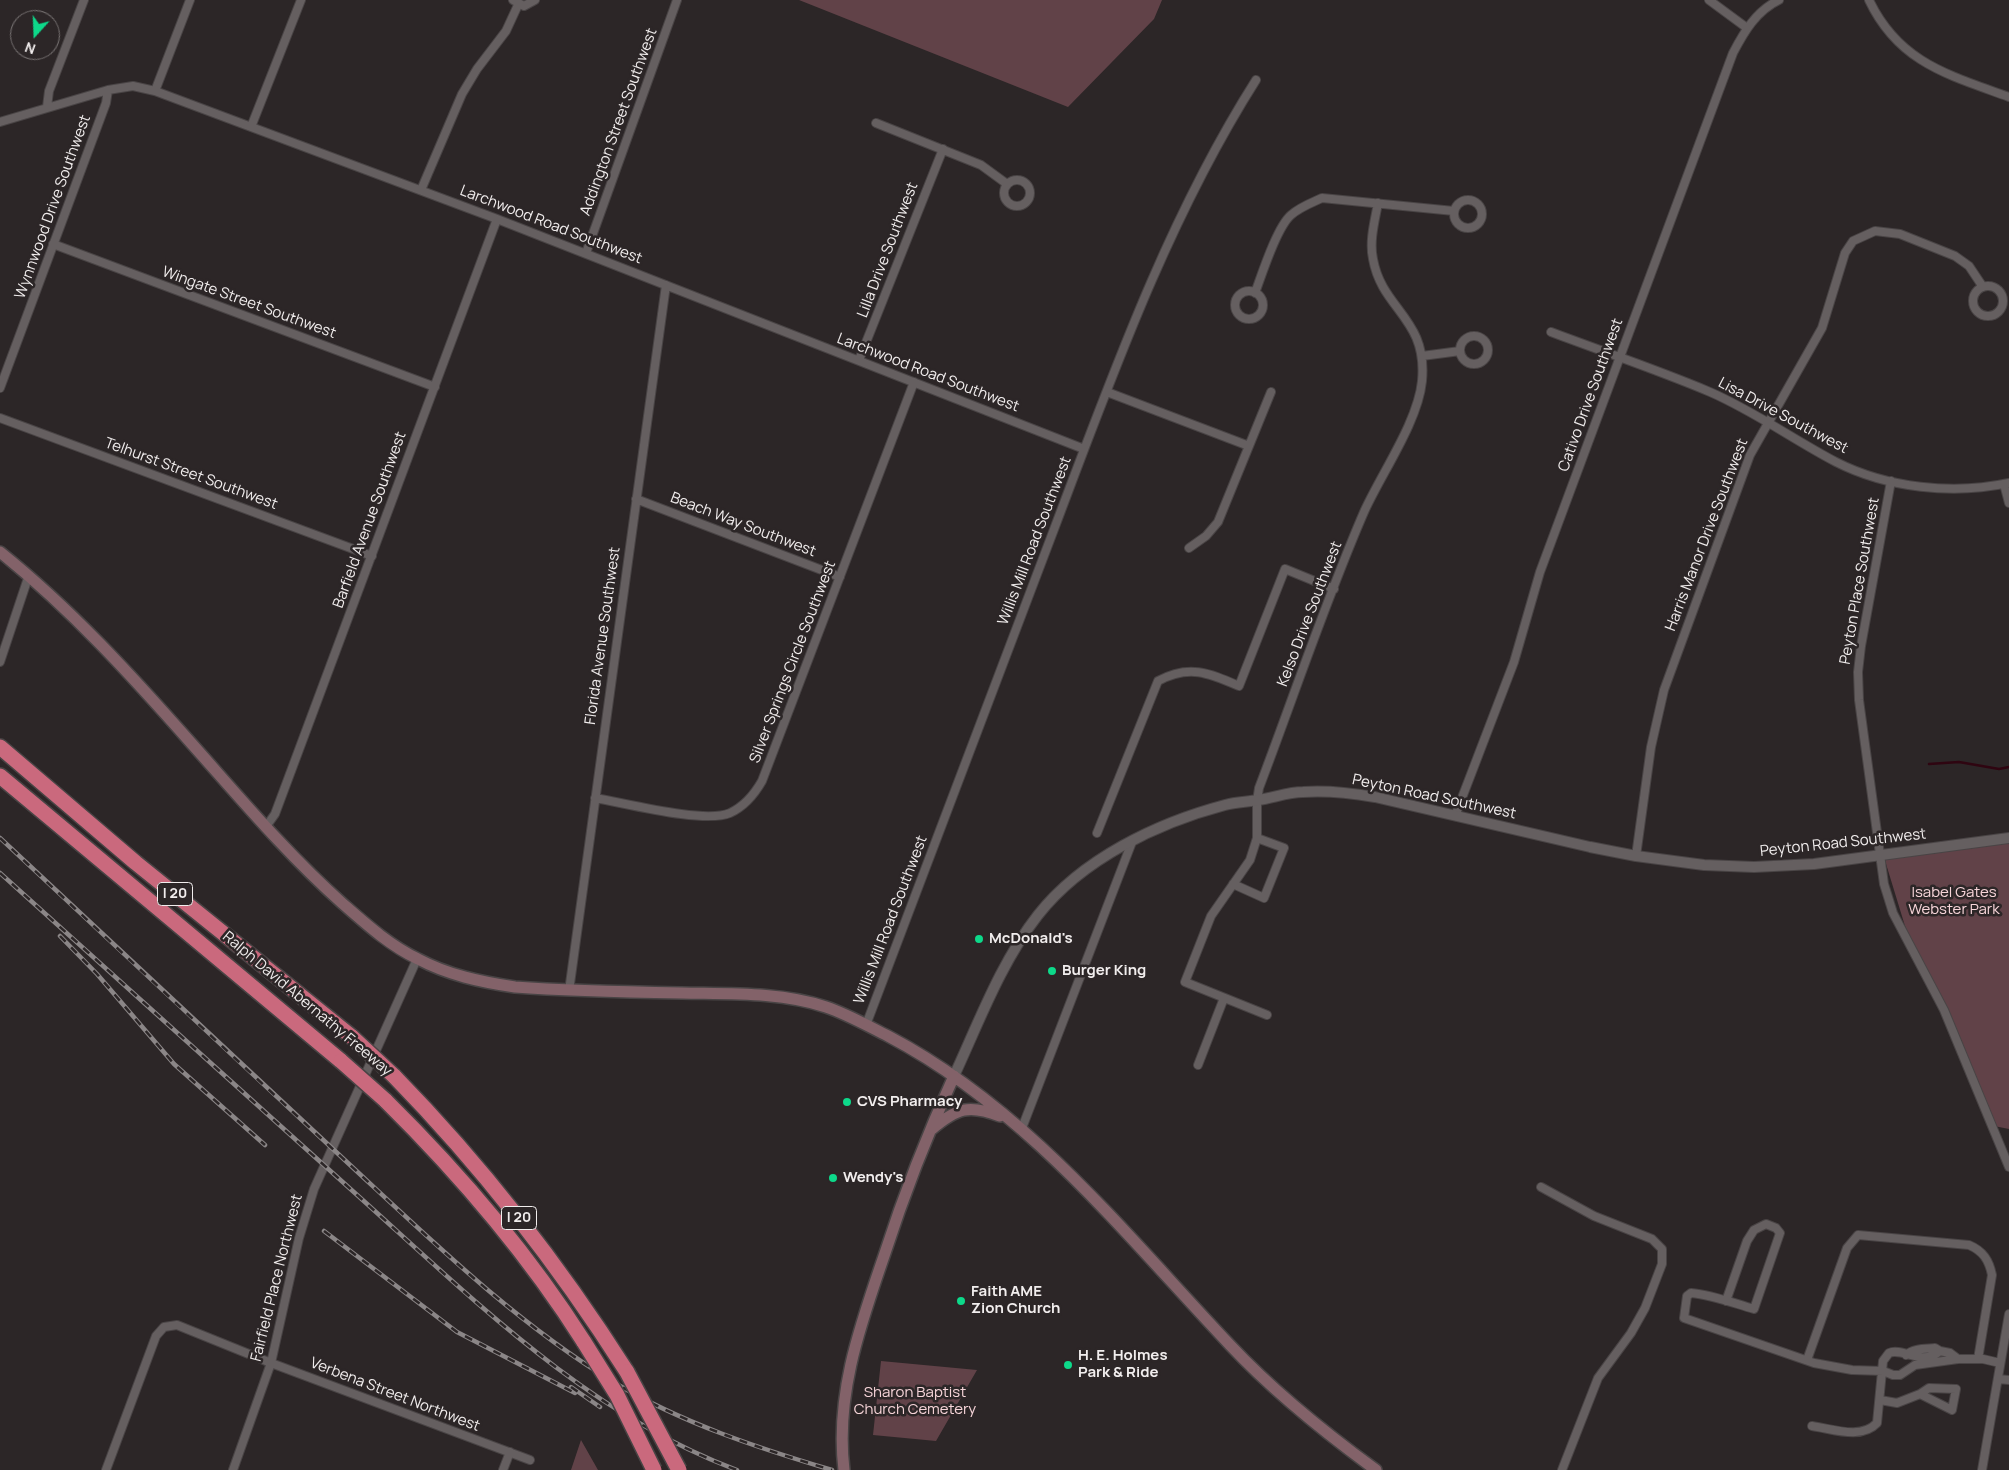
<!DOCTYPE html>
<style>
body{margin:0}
#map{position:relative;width:2009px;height:1470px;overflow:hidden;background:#2c2627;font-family:Manrope,sans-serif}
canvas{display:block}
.north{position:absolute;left:10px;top:10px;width:50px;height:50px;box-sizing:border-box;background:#2c2627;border:1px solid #7b7676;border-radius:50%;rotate:200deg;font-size:14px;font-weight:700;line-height:20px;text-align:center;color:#f1eded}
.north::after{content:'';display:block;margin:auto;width:18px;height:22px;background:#0dd98a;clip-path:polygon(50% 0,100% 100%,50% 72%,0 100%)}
</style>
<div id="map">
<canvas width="2009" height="1470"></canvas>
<div class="north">N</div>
</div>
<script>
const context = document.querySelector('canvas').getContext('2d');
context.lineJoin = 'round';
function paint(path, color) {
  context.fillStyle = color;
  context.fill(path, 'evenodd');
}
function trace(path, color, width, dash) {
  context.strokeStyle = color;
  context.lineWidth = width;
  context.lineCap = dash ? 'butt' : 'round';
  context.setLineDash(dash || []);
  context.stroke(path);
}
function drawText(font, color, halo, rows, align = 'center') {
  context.font = font + ' Manrope,sans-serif';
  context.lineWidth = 5;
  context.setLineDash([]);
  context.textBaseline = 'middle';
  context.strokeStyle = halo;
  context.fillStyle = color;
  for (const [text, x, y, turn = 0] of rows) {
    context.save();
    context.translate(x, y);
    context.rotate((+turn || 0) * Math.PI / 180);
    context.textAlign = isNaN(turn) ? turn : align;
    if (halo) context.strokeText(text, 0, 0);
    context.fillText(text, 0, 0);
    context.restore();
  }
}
paint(new Path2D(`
 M799 0H1162L1154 19 1068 107Z
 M2009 838V1129L1994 1126 1905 926 1883 854Z
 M881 1361 977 1370 936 1441 873 1435Z
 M581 1440 598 1470H571Z`), '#614248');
trace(new Path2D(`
 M1929 764 1959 762 1999 769 2009 767`), '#2f0511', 2.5);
const minor = new Path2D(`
 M513 0 524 6 535 0
 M1709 0 1747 28
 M1869 0C1899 63 1949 75 2009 97
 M155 91 190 0
 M47 107 49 91 84 0
 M0 122 108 90 133 86 155 91 497 219 1084 449
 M876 123 981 165 1007 184
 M251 127 301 0
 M1004 193a13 13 0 1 1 26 0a13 13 0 1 1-26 0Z
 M421 190 462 94 477 69 506 31 518 5
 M1454 214a14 14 0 1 1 28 0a14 14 0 1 1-28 0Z
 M53 244 435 387
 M586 253 677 0
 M1973 301a15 15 0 1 1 30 0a15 15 0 1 1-30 0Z
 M1235 305a14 14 0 1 1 28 0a14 14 0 1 1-28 0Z
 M1255 293C1262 274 1277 227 1291 215 1300 207 1311 203 1322 198L1454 211
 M1551 332C1604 352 1658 370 1710 392 1754 411 1794 440 1836 462 1887 488 1953 495 2009 483
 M1460 350a14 14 0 1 1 28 0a14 14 0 1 1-28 0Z
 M1422 356 1460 351
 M859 360 943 149
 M0 388 106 103 108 90
 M1107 392 1249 446
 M0 418 372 556
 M1891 481 1861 646 1858 672 1859 700 1884 884 1893 913 1944 1010 2009 1167
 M2004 484 2009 503
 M636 499 840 577
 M1189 548 1206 536 1218 522 1271 392
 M0 662 29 575
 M595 798C625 803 704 824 730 813 745 806 754 795 762 781L914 382
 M1455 816 1514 662 1540 572 1733 53C1744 32 1756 11 1779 0
 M265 828 275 814 497 219
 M1097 833 1158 681C1189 664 1209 673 1239 686L1285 569 1334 589
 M1636 856 1651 747 1664 690 1750 455 1822 328 1845 253 1853 241 1875 231 1900 234 1955 256 1969 266 1983 287
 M1233 884 1264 898 1284 848 1257 838
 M569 991 666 285
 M1267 1015 1185 982 1211 916 1250 860 1257 838V801L1259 788C1294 696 1325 602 1364 512 1381 474 1418 422 1422 381 1428 318 1382 310 1373 259 1369 241 1375 220 1378 203
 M866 1025C929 858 992 691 1056 524 1113 373 1169 217 1256 80
 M1198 1065 1224 998
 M1022 1128 1132 842
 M1541 1187 1594 1216 1652 1239 1662 1249V1264L1645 1308 1631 1333 1598 1378 1562 1470
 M1726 1301 1747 1241 1754 1230 1766 1224 1776 1228 1780 1233 1754 1309C1733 1303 1713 1295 1691 1293L1687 1296 1684 1318 1814 1363 1852 1370 1883 1371 1893 1375H1900L1915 1365 1958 1359H1983L2000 1363
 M1906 1355C1914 1348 1925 1349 1935 1348L1940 1351
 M1807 1360 1847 1248 1858 1235 1969 1245C1983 1251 1989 1260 1992 1275L1978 1359
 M1998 1379 2009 1380
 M1880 1400 1897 1403 1920 1394 1952 1410 1956 1389 1929 1388 1920 1394
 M1812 1426C1833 1429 1861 1440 1877 1423L1883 1361 1889 1353C1903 1347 1922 1367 1940 1351L1950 1353 1958 1359
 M106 1470 156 1336 164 1327 177 1325 271 1363 530 1460
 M233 1470 271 1363 299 1238 314 1189 417 959
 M503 1470 510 1452
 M1982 1470 2009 1314`);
const tertiary = new Path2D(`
 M954 1076C979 1022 1001 962 1038 915 1082 859 1157 823 1225 805 1236 802 1247 802 1258 800 1273 798 1288 792 1303 792 1327 790 1351 793 1375 797L1590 847 1636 856 1704 865 1754 867 1814 864 2009 838`);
const secondary = new Path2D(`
 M0 552C71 609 132 676 192 744 241 799 287 854 342 903 366 924 389 945 418 959 448 975 481 982 515 987 571 991 626 992 682 993 729 994 781 992 826 1007 847 1014 868 1026 888 1036 1027 1109 1124 1233 1230 1345 1274 1392 1324 1432 1376 1470
 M932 1129C957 1108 969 1104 1000 1116
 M844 1470C835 1395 860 1326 884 1256 904 1194 927 1135 954 1076`);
const motorway = new Path2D(`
 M0 747 136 863 352 1037
 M0 776 341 1061
 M394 1076C483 1167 559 1265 627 1372
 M385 1100C460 1174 527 1252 584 1342`);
trace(minor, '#494445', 10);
trace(tertiary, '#494445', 12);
trace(secondary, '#494445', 14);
trace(motorway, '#494445', 18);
trace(minor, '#655f60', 8);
trace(tertiary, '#655f60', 10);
trace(secondary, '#836269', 11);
trace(motorway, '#ca697d', 15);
const rail = new Path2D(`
 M0 838C116 947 232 1056 349 1164 434 1243 516 1323 615 1383 682 1423 758 1448 832 1470
 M0 873C119 980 237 1087 356 1194 473 1299 587 1414 737 1470
 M60 936 97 974 174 1064 265 1145
 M324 1231 457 1332 575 1393
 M571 1387 600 1407`);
trace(rail, '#8b8687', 4.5);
trace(rail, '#2c2627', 2.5, [8]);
const motorwayBridge = new Path2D(`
 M352 1037 394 1076
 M341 1061 385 1100
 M584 1342 617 1395 654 1470
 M627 1372 679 1470`);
trace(motorwayBridge, '#494445', 18, []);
trace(motorwayBridge, '#ca697d', 15);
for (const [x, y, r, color] of [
 [979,939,5,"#0dd98a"],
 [1052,971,5,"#0dd98a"],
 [847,1102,5,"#0dd98a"],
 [833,1178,5,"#0dd98a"],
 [961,1301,5,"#0dd98a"],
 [1068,1365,5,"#0dd98a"]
]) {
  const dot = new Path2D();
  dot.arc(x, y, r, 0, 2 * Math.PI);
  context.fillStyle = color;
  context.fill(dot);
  trace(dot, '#2c2627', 2);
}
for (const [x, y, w] of [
 [175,894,35],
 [519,1218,35]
]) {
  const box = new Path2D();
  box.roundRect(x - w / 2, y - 11.5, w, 23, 4);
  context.fillStyle = '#2c2627';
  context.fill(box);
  trace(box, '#f1eded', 1);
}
drawText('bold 14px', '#f1eded', null, [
 ["I 20",175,894],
 ["I 20",519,1218]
]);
drawText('15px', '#f1eded', '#2c2627', [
 ["Addington Street Southwest",619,122,-70],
 ["Wynnwood Drive Southwest",53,207,-70],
 ["Larchwood Road Southwest",551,225,21],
 ["Lilla Drive Southwest",888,250,-69],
 ["Wingate Street Southwest",249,303,20],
 ["Larchwood Road Southwest",928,373,21],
 ["Cativo Drive Southwest",1591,395,-70],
 ["Lisa Drive Southwest",1783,416,28],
 ["Telhurst Street Southwest",191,474,20],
 ["Barfield Avenue Southwest",370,520,-70],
 ["Beach Way Southwest",743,525,21],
 ["Harris Manor Drive Southwest",1707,535,-69],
 ["Willis Mill Road Southwest",1035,541,-69],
 ["Peyton Place Southwest",1860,581,-80],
 ["Kelso Drive Southwest",1310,614,-69],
 ["Florida Avenue Southwest",603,636,-82],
 ["Silver Springs Circle Southwest",793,662,-69],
 ["Peyton Road Southwest",1434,797,12],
 ["Peyton Road Southwest",1843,843,-6],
 ["Willis Mill Road Southwest",891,920,-69],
 ["Ralph David Abernathy Freeway",307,1004,40],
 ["Fairfield Place Northwest",277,1278,-76],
 ["Verbena Street Northwest",395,1395,21]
]);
drawText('15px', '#f6d4d8', '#2c2627', [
 ["Isabel Gates",1954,893],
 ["Webster Park",1954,910],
 ["Sharon Baptist",915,1393],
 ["Church Cemetery",915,1410]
]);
drawText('bold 15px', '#f1eded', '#2c2627', [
 ["McDonald's",989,939],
 ["Burger King",1062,971],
 ["CVS Pharmacy",857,1102],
 ["Wendy's",843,1178],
 ["Faith AME",971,1292],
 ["Zion Church",971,1309],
 ["H. E. Holmes",1078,1356],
 ["Park & Ride",1078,1373]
], 'left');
</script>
